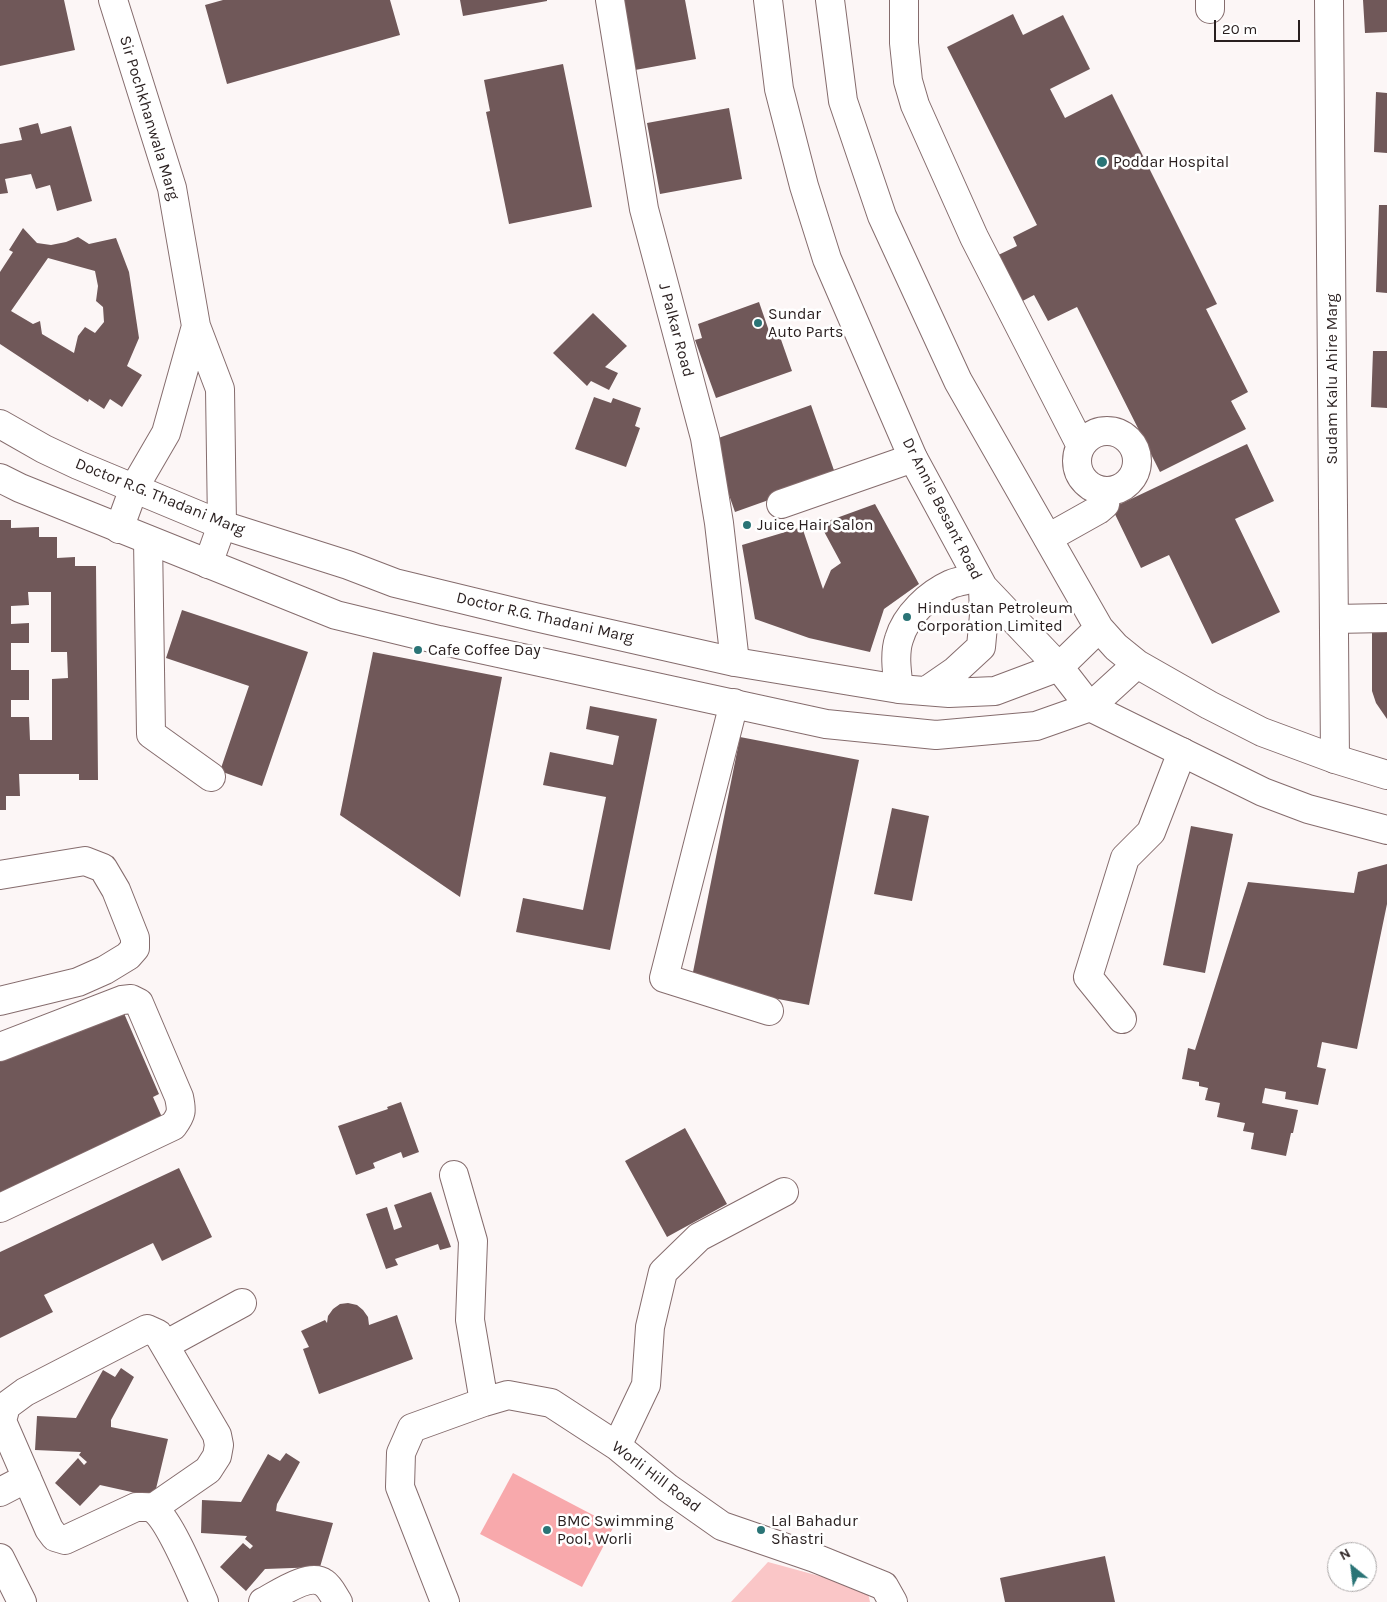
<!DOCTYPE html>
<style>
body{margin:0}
#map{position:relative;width:1387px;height:1602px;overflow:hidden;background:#fcf6f6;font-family:Karla,sans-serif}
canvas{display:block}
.north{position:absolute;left:1327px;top:1542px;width:50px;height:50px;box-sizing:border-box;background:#fff;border:1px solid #a9a5a5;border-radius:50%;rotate:331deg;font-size:14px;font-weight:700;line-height:20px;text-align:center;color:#291f1f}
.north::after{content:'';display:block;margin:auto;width:18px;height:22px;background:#2a7476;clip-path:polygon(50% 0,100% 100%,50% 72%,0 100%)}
.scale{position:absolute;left:1214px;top:20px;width:86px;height:22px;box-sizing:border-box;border:2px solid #291f1f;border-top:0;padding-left:6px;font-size:15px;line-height:18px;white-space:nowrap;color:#291f1f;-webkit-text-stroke:4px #fff;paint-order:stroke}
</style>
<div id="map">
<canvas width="1387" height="1602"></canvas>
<div class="north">N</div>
<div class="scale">20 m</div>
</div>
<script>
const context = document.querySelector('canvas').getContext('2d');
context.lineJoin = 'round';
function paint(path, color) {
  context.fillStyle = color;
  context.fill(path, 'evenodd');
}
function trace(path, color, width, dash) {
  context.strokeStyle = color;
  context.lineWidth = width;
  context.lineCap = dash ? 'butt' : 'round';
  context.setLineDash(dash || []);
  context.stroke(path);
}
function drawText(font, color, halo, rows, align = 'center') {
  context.font = font + ' Karla,sans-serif';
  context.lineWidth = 5;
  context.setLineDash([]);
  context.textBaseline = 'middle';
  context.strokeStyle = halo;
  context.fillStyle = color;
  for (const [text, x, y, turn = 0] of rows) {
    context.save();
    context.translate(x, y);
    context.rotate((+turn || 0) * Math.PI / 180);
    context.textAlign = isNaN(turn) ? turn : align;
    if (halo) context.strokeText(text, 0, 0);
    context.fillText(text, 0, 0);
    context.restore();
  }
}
paint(new Path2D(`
 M768 1562 867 1589 870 1602H731Z`), '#fac6c7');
paint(new Path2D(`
 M513 1473 614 1526 582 1587 480 1534Z`), '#f8a9ac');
paint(new Path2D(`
 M0 0H64L75 50 0 66Z
 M223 0H390L400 35 227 84 205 5Z
 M460 0H547V1L463 16Z
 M622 0H685L696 59 635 70Z
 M1363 0H1387V32L1365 33Z
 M1013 14 1023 35 1063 15 1090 69 1050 89 1065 118 1112 94 1217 304 1206 309 1248 392 1231 401 1246 429 1160 472 1077 307 1048 321 1034 295 1015 305 992 258 1017 246 1013 237 1037 225 947 47Z
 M563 64 592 207 509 224 486 112 490 111 484 80Z
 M1376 92 1387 93V153L1374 152Z
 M729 108 742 179 660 194 647 123Z
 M38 123 41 134 71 126 92 201 57 211 50 185 36 189 31 174 5 179 8 193 0 194V144L22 140 19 128Z
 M1379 205H1387V293L1376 292Z
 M23 228 37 243 51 245 66 242 78 237 89 244 116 238 129 272 139 338 127 366 142 375 122 407 110 399 104 409 89 399 88 402 0 344V272L13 252 9 250ZM48 258 95 271 98 286 96 301 103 307 104 322 95 333 85 327 78 336 74 353 42 334 40 321 33 324 11 311Z
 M759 302 770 334 778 331 792 371 716 398 695 340 702 338 698 324Z
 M593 313 627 346 605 367 618 373 609 390 591 381 587 386 553 353Z
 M1373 351H1387V408L1371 407Z
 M594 397 611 403 613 398 641 408 635 426 640 428 626 467 575 449Z
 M811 405 836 476 735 512 710 441Z
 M1247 444 1274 501 1235 519 1280 612 1212 644 1169 555 1141 568 1112 508Z
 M875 504 919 584 884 609 870 652 809 638 755 619 742 545 802 527 823 589 831 570 841 563 820 524Z
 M0 520H11V528L39 527V537H57V558L75 557V566H96L98 780H79V774H19L20 796H6V810H0ZM28 592H51V652H67L68 678 52 679V740H30L29 717H11V700H29V670H11V643H29V623L11 624V606L29 605Z
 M182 610 308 652 262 786 220 771 249 686 166 658Z
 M1372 624H1387V719L1376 703 1372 691Z
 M373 652 502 677 460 897 340 815Z
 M590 706 657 719 610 950 516 932 523 898 583 910 606 797 543 785 550 752 613 765 619 736 586 729Z
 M740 737 859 760 809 1005 691 982Z
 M892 808 929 816 912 901 874 894Z
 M1191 826 1233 834 1205 973 1163 965Z
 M1387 864V904L1357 1049 1322 1042 1317 1067 1326 1069 1318 1105 1285 1099 1286 1092 1265 1088 1262 1103 1298 1110 1293 1133H1291L1286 1156 1251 1149 1254 1133 1243 1131 1245 1123 1217 1117 1220 1103 1205 1100 1208 1088 1199 1086V1082L1182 1079 1188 1048 1195 1050 1248 882 1354 893 1358 872Z
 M123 1011 159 1094 153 1097 165 1124 0 1196V1062L100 1018Z
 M401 1102 419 1152 403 1158 401 1152 373 1163 375 1168 356 1175 338 1126 388 1109 387 1107Z
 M685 1128 727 1204 667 1237 625 1161Z
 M179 1168 212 1237 162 1261 153 1243 44 1295 53 1312 0 1338V1252Z
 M431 1192 451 1247 440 1250 438 1244 395 1259 398 1265 386 1269 366 1214 387 1207 394 1230 402 1227 394 1205Z
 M348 1303 357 1305 363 1310 368 1317 369 1325 397 1315 413 1359 319 1394 303 1349 309 1347 301 1331 325 1320 327 1323 328 1316 333 1309 340 1304Z
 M121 1368 134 1377 111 1420V1427L168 1439 154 1497 100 1485 80 1506 55 1483 78 1458 84 1465 87 1462 79 1455 81 1452 35 1450 37 1416 76 1418 103 1370 115 1377Z
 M286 1453 300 1462 277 1504 276 1511 333 1523 320 1567 265 1569 246 1591 220 1567 243 1543 250 1549 253 1546 245 1539 247 1536 201 1533 202 1500 241 1502 268 1454 280 1461Z
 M1105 1556 1115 1602H1005L1000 1578Z`), '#705859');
const minor = new Path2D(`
 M113 0 172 188 196 326 220 389 222 525 208 564
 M610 0 644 209 705 438 719 523 735 662
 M904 0V43L908 81 915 105 974 237 1081 446
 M1210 0V9
 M1329 0 1335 759
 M1077 461a30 30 0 1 1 60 0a30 30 0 1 1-60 0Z
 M781 504 913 458
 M119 529 134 488 166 433 196 326
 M1048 538 1098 510 1105 504 1107 492
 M148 540 151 734 211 777
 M1334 619 1387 618
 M899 689C897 673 894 654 899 639 906 615 929 594 951 584 959 581 969 580 977 577
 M734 703 664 978 769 1011
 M0 875 85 861 103 868 116 890 135 938V948L128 956 105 970 78 982 0 1001
 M1122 1019 1088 977 1125 858 1151 832 1182 752
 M0 1047 122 1000 131 999 139 1003 179 1097C182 1111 182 1114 173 1126L0 1208
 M454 1175 473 1241 470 1320 484 1402
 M165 1345 242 1303
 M617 1446 646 1385 650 1327 663 1272 699 1237 784 1192
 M0 1492 27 1478
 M153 1508 208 1470 217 1456 219 1445 217 1435 158 1334 147 1329 25 1392 6 1406 2 1421 49 1529 55 1537 65 1540 136 1507C142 1507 150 1506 155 1510 171 1523 194 1580 204 1602
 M0 1558 22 1602
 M263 1602C277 1595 309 1572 324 1583 330 1587 334 1596 338 1602
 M445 1602 400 1487 401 1453 412 1428 484 1402 508 1395 551 1403 617 1446 668 1488 722 1526 815 1558 884 1586 893 1602`);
const major = new Path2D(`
 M768 0 779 89 804 186 827 259 913 458 983 587 1059 667 1090 707 1263 792 1308 809 1387 830
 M830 0 843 101 882 216 958 381 1099 628 1116 647 1137 664 1209 705 1262 732 1335 759 1387 775
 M0 424 44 449 78 465 222 525 348 565 395 583 535 617 735 662 899 689 949 693 995 691 1059 667 1099 628
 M0 478 20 488 336 615 439 640 826 724 936 735 1036 726 1090 707 1137 664
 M926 691 955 671 981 647 984 615 983 587`);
trace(minor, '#856c6d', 30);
trace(major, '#856c6d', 30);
trace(minor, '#fff', 28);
trace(major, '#fff', 28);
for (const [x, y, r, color] of [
 [1102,162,6,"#2a7476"],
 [758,323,5,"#2a7476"],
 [747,525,5,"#2a7476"],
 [907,617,5,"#2a7476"],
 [418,650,5,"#2a7476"],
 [547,1530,5,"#2a7476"],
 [761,1530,5,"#2a7476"]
]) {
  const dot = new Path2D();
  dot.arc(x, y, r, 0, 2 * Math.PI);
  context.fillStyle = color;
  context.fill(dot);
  trace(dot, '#fff', 2);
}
drawText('16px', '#291f1f', '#fff', [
 ["Sir Pochkhanwala Marg",149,118,73],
 ["J Palkar Road",676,330,75],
 ["Sudam Kalu Ahire Marg",1332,379,-90],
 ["Doctor R.G. Thadani Marg",160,497,22],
 ["Dr Annie Besant Road",942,509,63],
 ["Doctor R.G. Thadani Marg",545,618,13],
 ["Worli Hill Road",656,1477,37]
]);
drawText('16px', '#291f1f', '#fff', [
 ["Poddar Hospital",1113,162],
 ["Sundar",768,314],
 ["Auto Parts",768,332],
 ["Juice Hair Salon",757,525],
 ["Hindustan Petroleum",917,608],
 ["Corporation Limited",917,626],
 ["Cafe Coffee Day",428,650],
 ["BMC Swimming",557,1521],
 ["Pool, Worli",557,1539],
 ["Lal Bahadur",771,1521],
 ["Shastri",771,1539]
], 'left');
</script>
